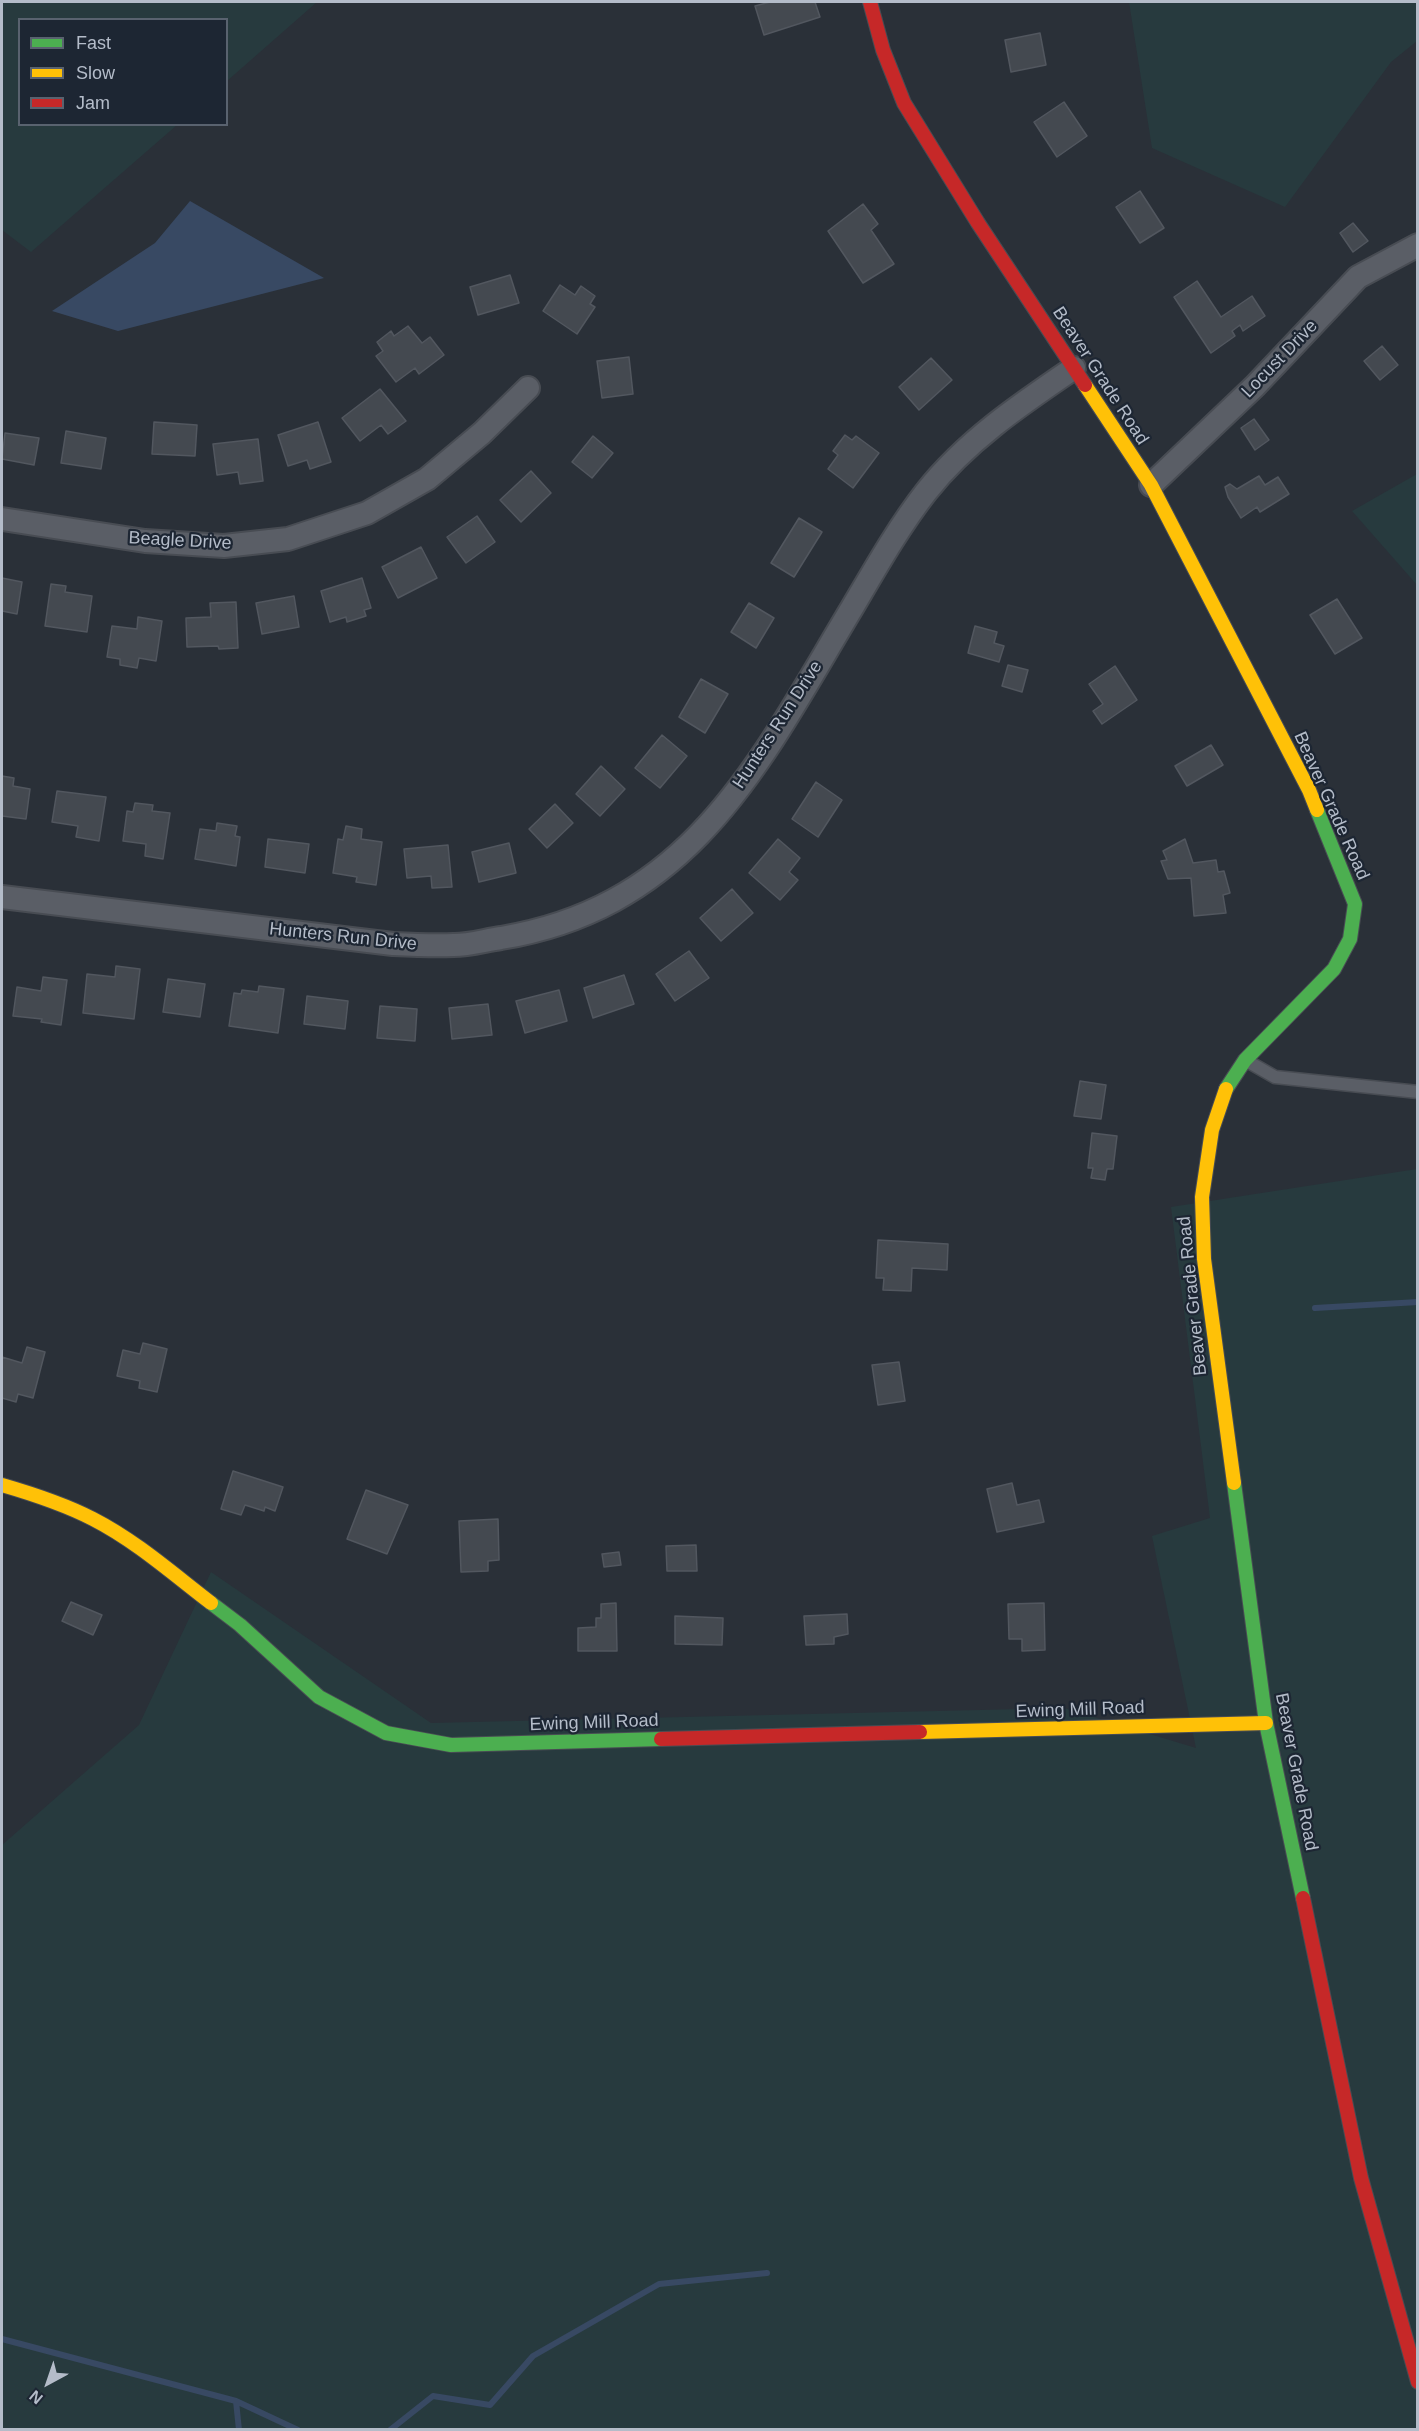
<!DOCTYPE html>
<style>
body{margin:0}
#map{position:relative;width:1419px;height:2431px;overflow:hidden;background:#2a3038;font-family:Helvetica,sans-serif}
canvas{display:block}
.frame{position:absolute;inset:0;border:3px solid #b4bcc9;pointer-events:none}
.legend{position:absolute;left:18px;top:18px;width:210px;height:108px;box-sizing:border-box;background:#1d2633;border:2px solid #59626f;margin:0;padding:8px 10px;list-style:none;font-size:18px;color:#b4bcc9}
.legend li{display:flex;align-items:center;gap:12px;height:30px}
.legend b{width:30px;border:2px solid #59626f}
.north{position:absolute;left:18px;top:2353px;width:60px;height:60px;-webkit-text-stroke:4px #1d2633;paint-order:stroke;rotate:220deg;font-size:16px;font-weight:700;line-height:24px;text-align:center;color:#b4bcc9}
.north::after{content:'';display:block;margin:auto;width:21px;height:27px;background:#b4bcc9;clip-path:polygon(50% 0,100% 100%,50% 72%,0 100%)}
</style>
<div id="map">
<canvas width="1419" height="2431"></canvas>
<div class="frame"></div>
<ul class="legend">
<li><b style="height:8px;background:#4caf50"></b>Fast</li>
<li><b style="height:8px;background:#ffc107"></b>Slow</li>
<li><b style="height:8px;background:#c62828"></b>Jam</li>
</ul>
<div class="north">N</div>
</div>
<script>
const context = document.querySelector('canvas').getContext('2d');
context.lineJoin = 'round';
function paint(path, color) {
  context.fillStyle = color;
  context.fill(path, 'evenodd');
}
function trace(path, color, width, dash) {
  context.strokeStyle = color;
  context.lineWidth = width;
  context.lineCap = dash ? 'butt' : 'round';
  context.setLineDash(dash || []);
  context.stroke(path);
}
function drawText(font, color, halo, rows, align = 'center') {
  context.font = font + ' Helvetica,sans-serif';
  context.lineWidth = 4.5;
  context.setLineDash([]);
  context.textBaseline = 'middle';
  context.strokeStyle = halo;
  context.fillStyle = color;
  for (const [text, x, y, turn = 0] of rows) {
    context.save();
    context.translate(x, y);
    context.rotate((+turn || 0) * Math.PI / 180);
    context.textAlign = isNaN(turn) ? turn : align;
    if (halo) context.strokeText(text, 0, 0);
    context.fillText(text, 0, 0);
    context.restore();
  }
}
paint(new Path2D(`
 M2 2H317L227 81 226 20H20V124L177 125 31 252 2 230Z
 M1129 2H1417V41L1391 62 1285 207 1152 148Z
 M1417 474V585L1352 511Z
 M1417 1169V2429H2V1845L139 1725 211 1572 431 1723 1064 1708 1196 1748 1152 1536 1210 1518 1171 1207Z`), '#273a3e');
paint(new Path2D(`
 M190 201 324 278 118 331 52 311 155 243Z`), '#384963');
trace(new Path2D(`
 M1315 1308 1418 1302
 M2 2339 236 2401 239 2430
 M236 2401 298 2430
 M390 2430 433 2396 490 2405 533 2356 659 2284 767 2273`), '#384963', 6);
const building = new Path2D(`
 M770 2H815L820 17 764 35 755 6Z
 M1040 33 1046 65 1011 72 1005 40Z
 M1064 102 1087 136 1057 157 1034 122Z
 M1140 191 1164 228 1140 243 1116 207Z
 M863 204 878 224 871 230 894 264 863 283 828 231Z
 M1353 223 1368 241 1353 252 1340 233Z
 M510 275 519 303 478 315 470 287Z
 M1197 281 1221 317 1252 296 1265 316 1243 331 1240 325 1232 331 1235 336 1211 353 1174 297Z
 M560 285 575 295 581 286 595 296 590 304 595 307 577 334 543 311Z
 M408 326 422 343 430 337 444 355 419 374 415 368 396 382 376 356 383 351 377 342 391 331 394 336Z
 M1382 346 1398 365 1380 380 1364 361Z
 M629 357 633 394 602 398 597 361Z
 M931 358 952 380 919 410 899 387Z
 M380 389 406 421 388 434 381 425 360 441 342 418Z
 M1254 419 1269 440 1255 450 1241 428Z
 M154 422 197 425 195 456 152 454Z
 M318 422 331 462 310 469 307 460 288 466 278 435Z
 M66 431 106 438 101 469 61 463Z
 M5 433 39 438 34 465 2 459Z
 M845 435 852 440 856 436 879 453 853 488 828 469 838 455 833 451Z
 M593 436 613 453 592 478 572 462Z
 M258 439 263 481 240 484 238 472 217 475 213 444Z
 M531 471 551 493 521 522 500 500Z
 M1259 476 1265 485 1278 477 1289 494 1260 512 1257 507 1241 518 1228 497 1225 487 1230 484 1237 489Z
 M477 516 495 542 466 563 447 537Z
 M799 518 822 532 794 577 771 563Z
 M421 547 437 578 398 598 382 567Z
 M2 578 22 582 17 614 2 611Z
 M362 578 371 608 364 610 366 616 347 622 346 617 330 622 321 591Z
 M51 584 66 586 65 592 92 596 87 632 45 626Z
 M294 596 299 627 262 634 256 603Z
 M1337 599 1362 638 1335 654 1310 615Z
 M236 602 238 648 219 649 218 646 187 647 186 618 211 617 210 603Z
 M749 603 774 618 756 648 731 632Z
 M138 617 162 621 156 661 139 658 137 668 120 665V659L107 657 112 626 137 629Z
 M975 626 997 632 994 643 1004 646 999 662 968 653Z
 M1008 665 1028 670 1022 692 1002 686Z
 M1115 666 1137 700 1102 724 1093 711 1103 704 1089 684Z
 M701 679 728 694 705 733 679 717Z
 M662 735 687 756 660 788 635 768Z
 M1211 745 1223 765 1187 786 1175 766Z
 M601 766 625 789 600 816 576 794Z
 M2 776 14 778 13 786 30 789 26 819 2 816Z
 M816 782 842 800 818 837 792 819Z
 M57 791 106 797 99 841 76 837 78 826 52 822Z
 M135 803 153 805 152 811 170 813 163 859 145 856 146 844 123 841 127 811 133 812Z
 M555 804 573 823 547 848 529 829Z
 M217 823 237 826 235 836 240 837 236 866 195 859 200 829 216 831Z
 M346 826 362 829 361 839 382 842 376 885 356 882 357 877 333 873 338 839 343 840Z
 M268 839 309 844 305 873 265 867Z
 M778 839 800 858 789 872 798 880 780 900 749 873Z
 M1185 839 1193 863 1216 860 1218 872 1224 871 1230 893 1223 895 1226 913 1194 916 1191 878 1168 879 1161 861 1167 860 1163 851Z
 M509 843 516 873 479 882 472 852Z
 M448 845 452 887 432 888 431 876 407 878 404 849Z
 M732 889 753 913 721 941 700 918Z
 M689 951 709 978 675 1001 656 974Z
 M116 966 140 969 134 1019 83 1013 87 974 115 977Z
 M624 975 634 1004 593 1018 584 988Z
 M43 977 67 980 61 1025 41 1022 42 1019 13 1016 17 987 41 991Z
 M168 979 205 984 200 1017 163 1012Z
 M259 986 284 989 278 1033 229 1026 234 993 241 994 242 990 258 992Z
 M559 990 567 1021 525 1033 516 1001Z
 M307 996 348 1001 345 1029 304 1024Z
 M488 1004 492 1035 452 1039 449 1008Z
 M380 1006 417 1009 415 1041 377 1038Z
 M1080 1081 1106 1085 1101 1119 1074 1116Z
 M1092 1133 1117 1136 1113 1169H1107L1105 1180 1091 1178 1093 1168H1088Z
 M878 1240 948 1244 947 1270 912 1268 911 1291 883 1290 884 1278H876Z
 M143 1343 167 1349 157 1392 139 1388 140 1381 117 1376 123 1350 140 1354Z
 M27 1347 45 1352 33 1398 18 1394 16 1402 2 1398V1357L22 1363Z
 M899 1362 905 1401 878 1405 872 1365Z
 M233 1471 283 1487 275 1511 265 1507 264 1511 245 1505 241 1515 221 1509Z
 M1012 1483 1017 1505 1039 1500 1044 1522 997 1532 987 1489Z
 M366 1490 408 1505 387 1554 347 1539Z
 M498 1519 499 1560 488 1561V1571L461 1572 459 1521Z
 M696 1545 697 1571H667L666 1546Z
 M619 1552 621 1565 604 1567 602 1554Z
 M71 1602 102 1615 93 1635 62 1621Z
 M616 1603 617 1651H578V1628L596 1627V1618H601V1604Z
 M1044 1603 1045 1650 1022 1651V1639H1009L1008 1604Z
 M847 1614 848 1634 834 1637V1644L806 1645 804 1616Z
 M675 1616 723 1618 722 1645 675 1644Z`);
paint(building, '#444950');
trace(building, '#52575f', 1.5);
const lane = new Path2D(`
 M1247 1061 1275 1077 1418 1092`);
const street = new Path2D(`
 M1151 485 1255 386 1358 277 1418 245
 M2 519 145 541 224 546 288 539 367 513 427 479 482 433 528 388
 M2 897 393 944C413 945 434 946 454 945 470 945 486 940 501 938 694 906 761 759 852 608 875 569 898 528 926 492 966 441 1021 404 1074 368`);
const fast = new Path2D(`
 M1226 1089 1245 1060 1334 969 1350 939 1355 904 1317 810
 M1234 1483 1266 1723 1303 1898
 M211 1603 240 1625 319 1697 386 1733 451 1745 661 1739`);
const slow = new Path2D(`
 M1085 385 1151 485 1309 790 1317 810
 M1226 1089 1212 1130 1202 1197 1204 1259 1234 1483
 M2 1485C33 1494 64 1504 93 1519 136 1541 173 1574 211 1603
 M920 1732 1266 1723`);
const jam = new Path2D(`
 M870 2 883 50 904 103 978 223 1085 385
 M661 1739 920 1732
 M1303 1898 1361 2178 1418 2382`);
trace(lane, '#484c53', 15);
trace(street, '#484c53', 26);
trace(fast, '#484c53', 16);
trace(slow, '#484c53', 16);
trace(jam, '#484c53', 16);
trace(lane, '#5a5e66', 12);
trace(street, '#5a5e66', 22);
trace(fast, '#4caf50', 14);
trace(slow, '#ffc107', 14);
trace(jam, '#c62828', 14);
drawText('18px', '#b4bcc9', '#1d2633', [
 ["Locust Drive",1280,359,-46],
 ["Beaver Grade Road",1100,376,57],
 ["Beagle Drive",180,541,3],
 ["Hunters Run Drive",778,725,-57],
 ["Beaver Grade Road",1331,806,66],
 ["Hunters Run Drive",343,937,6],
 ["Beaver Grade Road",1193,1296,-96],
 ["Ewing Mill Road",1080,1710,-2],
 ["Ewing Mill Road",594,1723,-2],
 ["Beaver Grade Road",1296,1772,79]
]);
</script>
